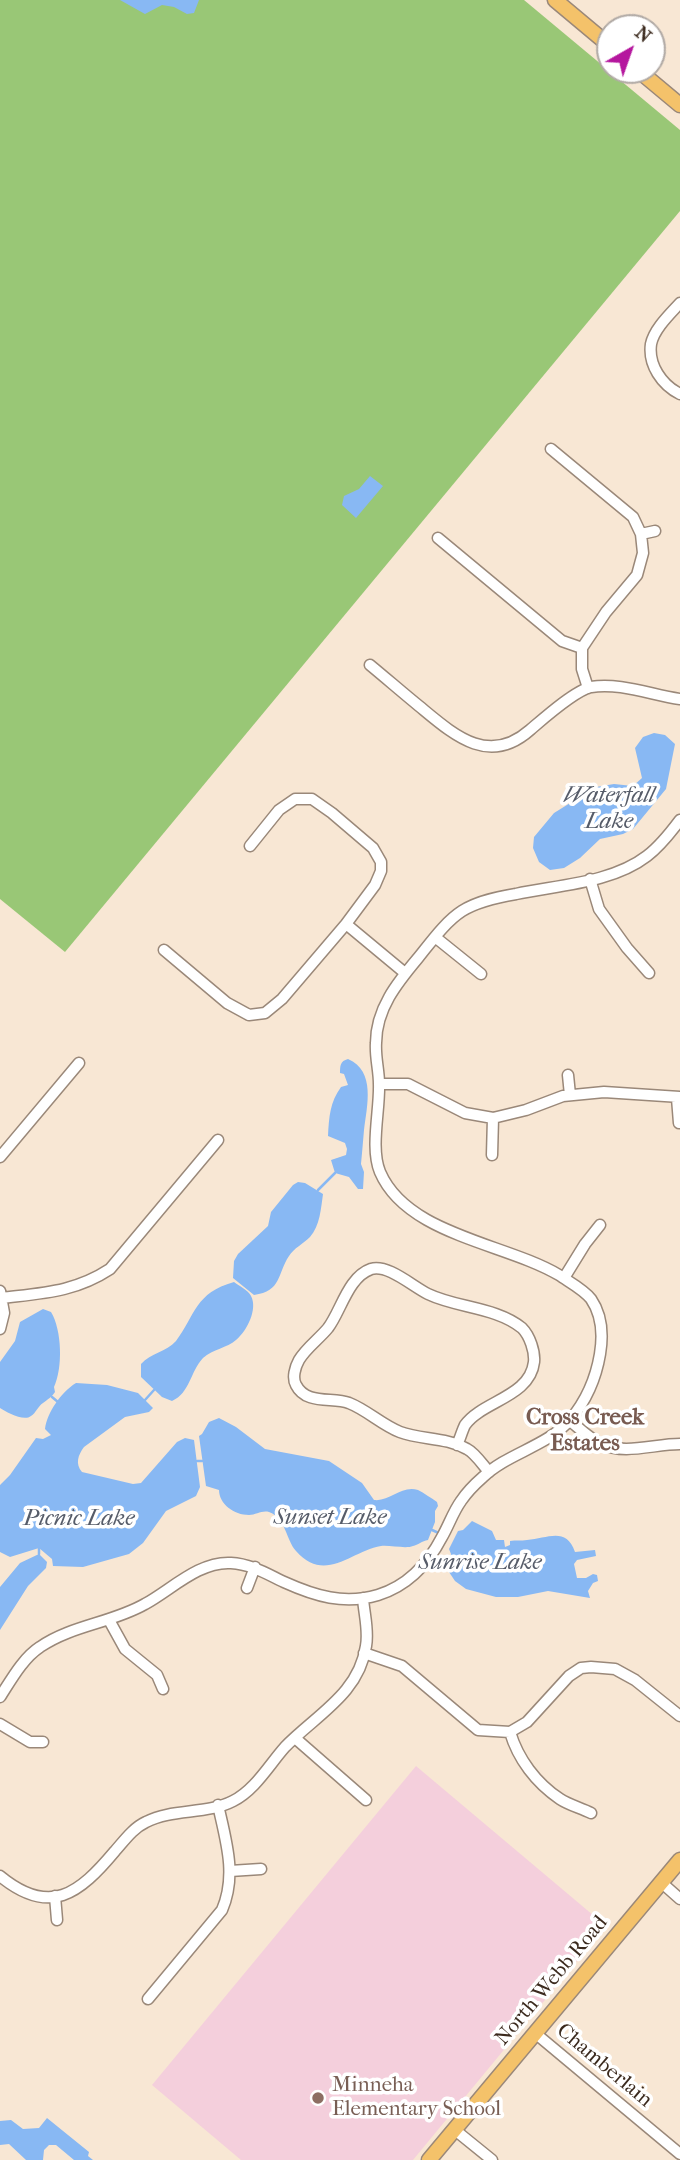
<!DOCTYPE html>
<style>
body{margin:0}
#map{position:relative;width:680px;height:2160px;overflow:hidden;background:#f8e7d4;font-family:"IM FELL French Canon",serif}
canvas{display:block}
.north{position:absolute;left:596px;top:14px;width:70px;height:70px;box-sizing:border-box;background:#fff;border:2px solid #b1aaa5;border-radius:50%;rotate:40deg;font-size:19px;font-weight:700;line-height:28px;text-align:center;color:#3b2a1e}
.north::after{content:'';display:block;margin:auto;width:24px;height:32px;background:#b5179e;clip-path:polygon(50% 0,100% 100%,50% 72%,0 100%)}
</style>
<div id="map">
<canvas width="680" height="2160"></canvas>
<div class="north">N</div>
</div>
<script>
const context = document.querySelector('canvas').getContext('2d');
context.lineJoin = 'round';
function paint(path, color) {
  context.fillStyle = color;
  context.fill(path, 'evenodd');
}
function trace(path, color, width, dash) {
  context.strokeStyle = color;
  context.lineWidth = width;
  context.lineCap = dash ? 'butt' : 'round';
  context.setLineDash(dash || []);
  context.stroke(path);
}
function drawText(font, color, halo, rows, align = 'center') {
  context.font = font + ' "IM FELL French Canon",serif';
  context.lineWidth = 7;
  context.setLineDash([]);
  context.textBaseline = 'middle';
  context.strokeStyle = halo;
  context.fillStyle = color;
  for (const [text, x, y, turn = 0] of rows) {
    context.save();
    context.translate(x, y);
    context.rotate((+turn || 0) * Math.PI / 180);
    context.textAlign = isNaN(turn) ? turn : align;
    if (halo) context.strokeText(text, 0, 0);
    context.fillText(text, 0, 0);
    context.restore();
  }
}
paint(new Path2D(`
 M416 1766 606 1926 413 2160H241L152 2085Z`), '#f4cfdc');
paint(new Path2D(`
 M0 0H524L680 130V211L65 952 0 899Z`), '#99c776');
paint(new Path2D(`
 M120 0H199L194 13 187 14 174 7 162 5 145 14Z
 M370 476 383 486 356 518 342 505 344 496 359 489Z
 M654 733 665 735 675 744 666 789 633 829 623 834 600 839 580 858 564 868 550 870 539 862 533 848 534 837 554 813 596 787 614 784 633 786 642 778 635 748 643 737Z
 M348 1059C376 1071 367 1106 364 1130 363 1142 362 1153 361 1164L364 1172 363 1189H358L349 1177 335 1173 331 1160 346 1155 347 1149 345 1143 328 1136C329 1117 330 1102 341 1087L348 1085 344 1074 340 1073C340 1066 340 1061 348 1059Z
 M298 1182 305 1183 323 1194C321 1208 320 1226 310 1237 303 1244 294 1248 289 1256 277 1274 282 1291 254 1295L233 1278 234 1261 238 1254 268 1226 271 1212 293 1185Z
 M234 1282C239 1286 248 1290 251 1296 258 1309 247 1331 236 1340 227 1348 213 1349 203 1358 190 1372 190 1393 172 1401L162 1397 141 1377V1364C151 1353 166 1352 176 1341 196 1314 195 1293 234 1282Z
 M43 1309 51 1312C62 1330 63 1368 54 1387L55 1392C51 1398 48 1399 43 1403 38 1406 36 1413 31 1416 24 1422 6 1412 0 1408V1362L15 1341 20 1322Z
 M76 1383 107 1385 138 1393 153 1408 149 1412 125 1417 84 1447C78 1455 75 1464 82 1472L133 1484 141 1483 177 1442 185 1438 194 1440 200 1487 196 1496 166 1511 143 1543 129 1554 83 1567 53 1566 52 1559 39 1548 10 1557 0 1552V1485L10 1475 36 1438 43 1439 51 1435 45 1429C47 1413 61 1392 76 1383Z
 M219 1418 236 1427 265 1449 329 1461 362 1483 374 1500C390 1502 401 1485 418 1490 424 1493 431 1498 437 1502L438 1506 435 1511V1522L428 1540C422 1541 418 1545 413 1546 406 1549 390 1545 381 1546 351 1551 325 1584 296 1551 286 1540 286 1518 269 1512 262 1510 256 1515 249 1515 234 1515 219 1504 219 1490L206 1486 199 1436 202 1434 209 1422Z
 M472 1521 492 1531 496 1540H504L505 1547 510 1545V1541C516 1540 521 1541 527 1540 547 1539 566 1526 575 1552L595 1550 596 1556 577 1560 574 1564 577 1578H586L593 1574 597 1575 598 1581 593 1583 588 1591 590 1598 548 1591 518 1597H496L466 1589 455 1581 449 1572 451 1554 449 1549 458 1531 463 1530Z
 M39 1554 47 1562 46 1568 28 1586 0 1630V1587L20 1563Z
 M47 2118 89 2152 88 2156 93 2160H74L56 2145H49L44 2150 43 2160H26L9 2144 0 2145V2121L11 2120 23 2129 39 2128Z`), '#88b8f3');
trace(new Path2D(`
 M318 1190 335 1173
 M52 1397 58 1402
 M145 1400 154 1390
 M197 1461H202
 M432 1530 441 1534
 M39 1554V1548`), '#88b8f3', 2.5);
const minor = new Path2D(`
 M680 303C670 314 654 329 651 344 648 365 662 385 680 394
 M551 449 633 517 641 534 643 553 637 575 606 612 582 648V669L588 688
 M641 534 655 531
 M438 538 562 641 582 648
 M370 665C387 679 403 693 419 706 453 734 488 767 530 730 543 719 574 691 591 687 619 682 652 695 680 699
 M590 879 599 909 627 948 649 973
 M346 924 405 973
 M435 937 481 974
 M164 950 227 1003 249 1015 265 1013 282 999 346 924 375 885 381 871V862L373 848 332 813 312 799H295L279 810 250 846
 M568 1075 570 1095
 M379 1084H408L465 1113 493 1118 526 1110 563 1096 604 1092 680 1097
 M677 1098 679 1123
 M492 1155 493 1118
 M0 1157 79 1063
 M564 1278 585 1244 600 1225
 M0 1291 4 1313 0 1329
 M2 1298C43 1293 75 1292 110 1269L218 1140
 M569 1420C579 1428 590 1439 601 1444 625 1455 654 1444 680 1444
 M457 1445C460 1439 462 1431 465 1425 482 1401 530 1397 534 1362 535 1352 530 1336 522 1328 496 1307 457 1308 428 1294 412 1286 388 1264 371 1269 348 1277 341 1311 328 1328 319 1339 306 1348 299 1360 295 1367 292 1378 296 1385 306 1405 332 1397 349 1403 367 1410 382 1425 400 1432 421 1440 446 1437 467 1449 475 1453 482 1464 489 1472
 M247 1588 255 1567
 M109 1620 125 1649 157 1675 163 1689
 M364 1653 402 1666 478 1730 510 1732 527 1722 569 1676 581 1668 591 1667 615 1669 635 1680 680 1716
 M0 1697C11 1680 23 1658 40 1647 72 1625 112 1623 145 1604 171 1590 199 1561 231 1563 251 1564 267 1574 284 1582 315 1596 344 1605 378 1595 407 1586 428 1564 442 1537 449 1525 453 1512 461 1501 467 1492 475 1484 483 1477 508 1453 546 1447 570 1420 586 1401 596 1378 600 1354 603 1336 602 1315 591 1299 583 1289 569 1282 559 1275 505 1243 407 1235 380 1172 370 1148 380 1110 379 1084 379 1070 375 1057 376 1043 376 1009 397 983 418 958 431 942 445 922 462 911 478 901 498 897 516 894 558 885 612 883 647 856 659 847 671 832 680 820
 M0 1724 30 1742H43
 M510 1732C518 1759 536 1783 560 1799 569 1805 581 1808 591 1813
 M295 1738 366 1800
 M230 1871 261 1869
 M0 1876C50 1917 79 1894 115 1851 124 1841 133 1828 146 1822 173 1808 206 1815 233 1801 255 1790 269 1765 285 1747 316 1715 359 1694 366 1646 369 1630 364 1614 363 1598
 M662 1883 680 1899
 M55 1896 57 1920
 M148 1999 222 1910C237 1875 226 1841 218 1805
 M535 2033 680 2154
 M455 2130 492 2160`);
const major = new Path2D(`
 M555 0 610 46
 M638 70 680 105
 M429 2160 680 1860`);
trace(minor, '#9a8879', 13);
trace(major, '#9a8879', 17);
trace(minor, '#fff', 10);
trace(major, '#f4c26a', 14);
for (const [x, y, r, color] of [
 [318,2098,7,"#8d6e63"]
]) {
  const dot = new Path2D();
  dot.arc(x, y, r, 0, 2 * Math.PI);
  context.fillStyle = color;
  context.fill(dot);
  trace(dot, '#fff', 2.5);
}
drawText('21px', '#3b2a1e', '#fff', [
 ["North Webb Road",552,1981,-50],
 ["Chamberlain",604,2066,40]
]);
drawText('21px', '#785e54', '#fff', [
 ["Minneha",332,2086],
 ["Elementary School",332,2110]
], 'left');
drawText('italic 23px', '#565c69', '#fff', [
 ["Waterfall",609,796],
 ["Lake",609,822],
 ["Sunset Lake",330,1518],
 ["Picnic Lake",79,1519],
 ["Sunrise Lake",480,1563]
]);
drawText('bold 23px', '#785b51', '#fff', [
 ["Cross Creek",585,1418],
 ["Estates",585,1444]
]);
</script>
